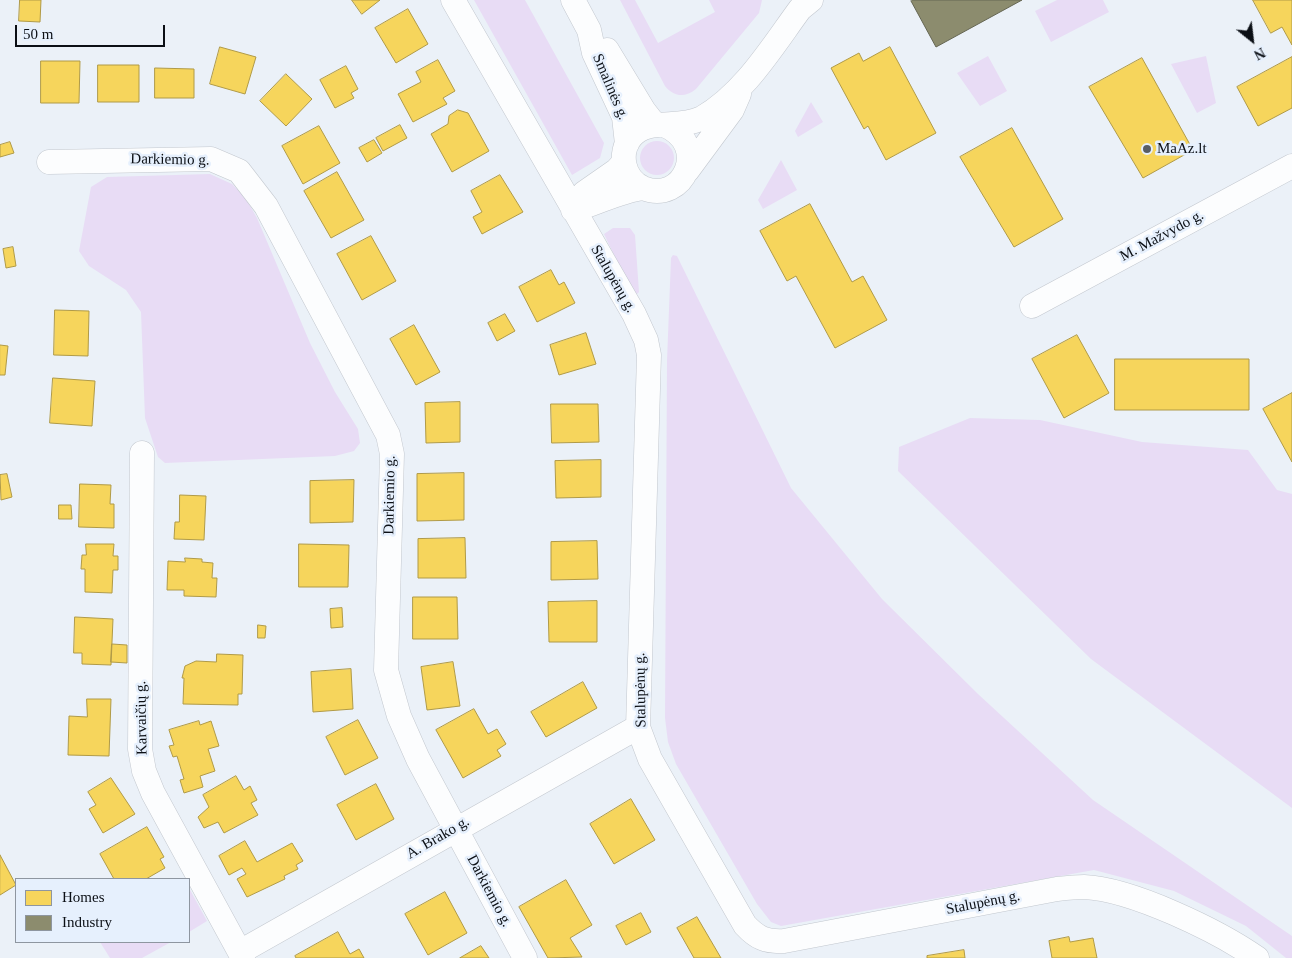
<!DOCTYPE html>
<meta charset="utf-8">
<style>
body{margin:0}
#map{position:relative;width:1292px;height:958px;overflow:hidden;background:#ebf1f8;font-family:"Times New Roman",serif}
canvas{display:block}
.legend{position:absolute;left:15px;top:878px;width:175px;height:65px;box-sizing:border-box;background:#e6f0fd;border:1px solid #8e96a0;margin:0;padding:6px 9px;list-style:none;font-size:15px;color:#0b0f15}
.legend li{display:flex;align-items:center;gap:10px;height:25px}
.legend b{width:25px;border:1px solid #8e96a0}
.north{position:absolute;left:1227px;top:15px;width:50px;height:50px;-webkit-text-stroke:4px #e6f0fd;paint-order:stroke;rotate:151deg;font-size:14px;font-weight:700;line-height:20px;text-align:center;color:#0b0f15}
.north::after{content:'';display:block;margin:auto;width:18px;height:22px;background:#0b0f15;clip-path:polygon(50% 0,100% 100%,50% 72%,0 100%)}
.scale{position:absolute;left:15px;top:25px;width:150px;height:22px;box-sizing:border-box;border:2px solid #0b0f15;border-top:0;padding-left:6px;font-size:15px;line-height:18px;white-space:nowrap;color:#0b0f15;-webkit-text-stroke:4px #e6f0fd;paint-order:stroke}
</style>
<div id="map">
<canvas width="1292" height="958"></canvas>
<ul class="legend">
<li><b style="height:14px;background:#f6d55c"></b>Homes</li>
<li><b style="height:14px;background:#8c8c6e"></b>Industry</li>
</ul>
<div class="north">N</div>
<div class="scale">50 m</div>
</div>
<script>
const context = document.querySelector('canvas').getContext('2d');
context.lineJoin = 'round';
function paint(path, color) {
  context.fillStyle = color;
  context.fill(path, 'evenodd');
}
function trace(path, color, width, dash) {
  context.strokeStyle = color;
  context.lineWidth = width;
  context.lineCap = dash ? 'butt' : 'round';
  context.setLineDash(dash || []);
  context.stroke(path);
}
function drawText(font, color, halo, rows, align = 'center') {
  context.font = font + ' "Times New Roman",serif';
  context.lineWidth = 5;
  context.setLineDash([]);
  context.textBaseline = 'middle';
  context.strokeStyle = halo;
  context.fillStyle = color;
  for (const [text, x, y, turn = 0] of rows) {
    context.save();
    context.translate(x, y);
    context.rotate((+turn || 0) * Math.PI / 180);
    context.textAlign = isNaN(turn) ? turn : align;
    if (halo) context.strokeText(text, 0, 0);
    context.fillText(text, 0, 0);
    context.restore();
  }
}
paint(new Path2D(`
 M474 0H525L604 143 600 158 572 175Z
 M620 0H635L658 43 715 12 709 0H762L759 13 696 89C685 98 674 97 665 86Z
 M1057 0H1103L1109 12 1051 42 1035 11Z
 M988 56 1007 91 980 106 957 73Z
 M1206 56 1216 103 1197 113 1171 64Z
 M811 102 823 122 798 137 795 131Z
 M640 158a17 17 0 1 1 34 0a17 17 0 1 1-34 0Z
 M781 160 797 190 763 209 758 200Z
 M210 174 232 184 245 197 257 218 310 343 335 392 358 429 360 443 354 451 335 456 165 463 158 457 145 418 141 312 126 290 89 266 79 251 91 187 107 177Z
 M613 228H630L635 235 639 292 636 295 632 293 604 234Z
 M673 255 677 256 791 488 882 599 978 694 1093 800 1292 936V958H1286L1246 926 1174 891 1094 870 781 926 771 922 757 904 676 764 668 742 665 718 667 361 671 258Z
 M970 418 1040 420 1142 442 1248 450 1277 490 1292 494V808L1091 659 898 471 899 447Z
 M189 888 207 921 189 932Z
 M100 942H171L142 958H110Z`), '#e8dcf5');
const homes = new Path2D(`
 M20 0H41L40 22 19 21Z
 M352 0H380L362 14Z
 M1253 0H1292V45L1282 27 1271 33Z
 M408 9 428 44 396 63 375 28Z
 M220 47 256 57 245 94 210 84Z
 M890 47 936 133 886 160 868 126 864 129 831 68 859 53 863 61Z
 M1292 57V108L1258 126 1237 87Z
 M1142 58 1193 150 1143 178 1089 87Z
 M438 60 455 91 443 98 447 104 413 122 398 94 421 82 416 72Z
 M41 61H80L79 103H41Z
 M98 65H139V102H98Z
 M346 66 358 89 351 93 354 98 335 108 320 80Z
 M155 68 194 69V98H155Z
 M286 74 312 99 286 126 260 101Z
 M458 110 468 113 489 151 452 172 431 134 448 124 449 116Z
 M400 125 407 138 383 151 376 138Z
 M319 126 340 163 303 184 282 146Z
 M1012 128 1063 219 1014 247 960 157Z
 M374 140 382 153 367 162 359 148Z
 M10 142 14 153 0 157V145Z
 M337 172 364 220 331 238 304 191Z
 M500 175 523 212 482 234 473 217 482 212 471 191Z
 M810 204 852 282 863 276 887 320 835 348 796 276 787 281 760 231Z
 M371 236 396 281 362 300 337 254Z
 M13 247 16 266 6 268 3 249Z
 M551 270 559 285 564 282 575 303 537 322 519 287Z
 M55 310 89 311 88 356 54 355Z
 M505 314 515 331 497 341 488 323Z
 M414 325 440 372 416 385 390 339Z
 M586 333 596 364 559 375 550 345Z
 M1077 335 1109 393 1064 418 1032 359Z
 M0 345 8 346 5 375H0Z
 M1115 359H1249V410H1115Z
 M53 378 95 381 92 426 50 423Z
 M1292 393V462L1263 409Z
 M460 402V442L426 443 425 403Z
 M551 404H598L599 442 552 443Z
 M601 460V497L556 498 555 461Z
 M464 473V520L417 521V474Z
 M7 474 12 497 1 500 0 475Z
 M354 480 353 522 310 523V481Z
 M80 484 111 485 110 504H114V528L79 527Z
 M180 495 206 496 204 540 174 539 175 522H179Z
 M59 505H71L72 519H59Z
 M465 538 466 578H418V539Z
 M597 541 598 579 551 580V542Z
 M86 544H114L113 556H118V570H113L112 593 85 592V569H81L82 555H86Z
 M299 544 349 545 348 587H299Z
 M185 558 202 559V562L213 563 212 578H217L216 597 184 596V590H167L168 561 185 562Z
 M413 597H457L458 639H413Z
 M597 601V642H549L548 602Z
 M342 608 343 627 331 628 330 609Z
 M75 617 113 619 111 665 82 664V653H74Z
 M258 625 266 626 265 638H258Z
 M112 644 127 645V663L111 662Z
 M217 654 243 655 242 694H238V705L183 704 184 678H182L185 666 196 661 216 662Z
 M453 662 460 706 427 710 421 667Z
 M351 669 353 709 313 712 311 672Z
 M583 682 597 708 546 737 531 712Z
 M87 699H111L109 756 68 755 69 716 87 717Z
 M474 709 488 734 497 729 506 744 497 750 501 756 463 778 436 730Z
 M358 720 378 758 345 775 326 737Z
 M199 721 200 725 211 721 219 746 208 749 215 771 200 776 203 787 184 793 180 780 184 779 177 756 173 757 169 746 174 745 169 730Z
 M236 776 244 790 250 786 257 800 251 803 258 815 224 833 218 822 204 828 198 817 209 807 203 795Z
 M111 778 135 814 103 833 89 809 96 805 88 792Z
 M376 784 394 819 356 840 337 805Z
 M631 799 655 840 614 864 590 824Z
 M147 827 164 857 160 859 165 868 146 879H114L100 854Z
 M245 841 257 862 292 843 303 861 296 865 298 869 284 876 285 879 247 897 237 879 246 874 242 868 229 875 219 856Z
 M0 855 16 885 0 895Z
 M566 880 592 925 570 938 582 957 548 958 519 907Z
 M445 892 467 933 428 955 405 914Z
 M641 913 651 932 626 945 616 926Z
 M697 917 721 958H694L677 928Z
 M338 932 350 954 359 949 364 958H296L295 956Z
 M1069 937 1070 942 1093 938 1097 958H1052L1049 941Z
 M481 946 489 958H460Z
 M964 950 965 958H927V956Z`);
paint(homes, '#f6d55c');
trace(homes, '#b09a47', 1);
const industry = new Path2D(`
 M912 0H1022L936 47 911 1Z`);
paint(industry, '#8c8c6e');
trace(industry, '#656653', 1);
const street = new Path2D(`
 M453 0 634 314 646 340 649 355 638 727 650 759 745 925C757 938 766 942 784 941L1057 889C1066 888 1075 887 1084 887 1132 889 1218 931 1257 958
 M573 0 589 30 594 53 624 117 627 144
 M607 50 644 111 655 125
 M664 125C711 144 684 205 643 188 623 179 618 153 631 137 647 117 678 130 702 118 744 94 772 47 800 9L811 0
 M49 162 211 159 239 171 266 206 388 435 392 454 386 670 399 716 418 759 525 958
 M687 171 732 110 739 94
 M573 210C597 204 618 191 643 188
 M573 210 584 193 617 170 624 162
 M1032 306 1292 166
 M142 453 140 749 144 771 153 793 243 958
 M240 952 638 727`);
trace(street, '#c2c7ce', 25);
trace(street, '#fcfdfe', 24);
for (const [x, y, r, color] of [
 [1147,149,5,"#595e64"]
]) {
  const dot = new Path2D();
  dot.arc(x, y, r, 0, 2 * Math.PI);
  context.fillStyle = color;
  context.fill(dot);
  trace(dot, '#e6f0fd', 2);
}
drawText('15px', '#0b0f15', '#e6f0fd', [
 ["Smalinės g.",610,87,67],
 ["Darkiemio g.",170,160,1],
 ["M. Mažvydo g.",1162,236,-28],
 ["Stalupėnų g.",613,279,60],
 ["Darkiemio g.",390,495,-89],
 ["Stalupėnų g.",641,690,-91],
 ["Karvaičių g.",142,718,-91],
 ["A. Brako g.",438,838,-30],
 ["Darkiemio g.",489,891,62],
 ["Stalupėnų g.",983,903,-11]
]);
drawText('15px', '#0b0f15', '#e6f0fd', [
 ["MaAz.lt",1157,149]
], 'left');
</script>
